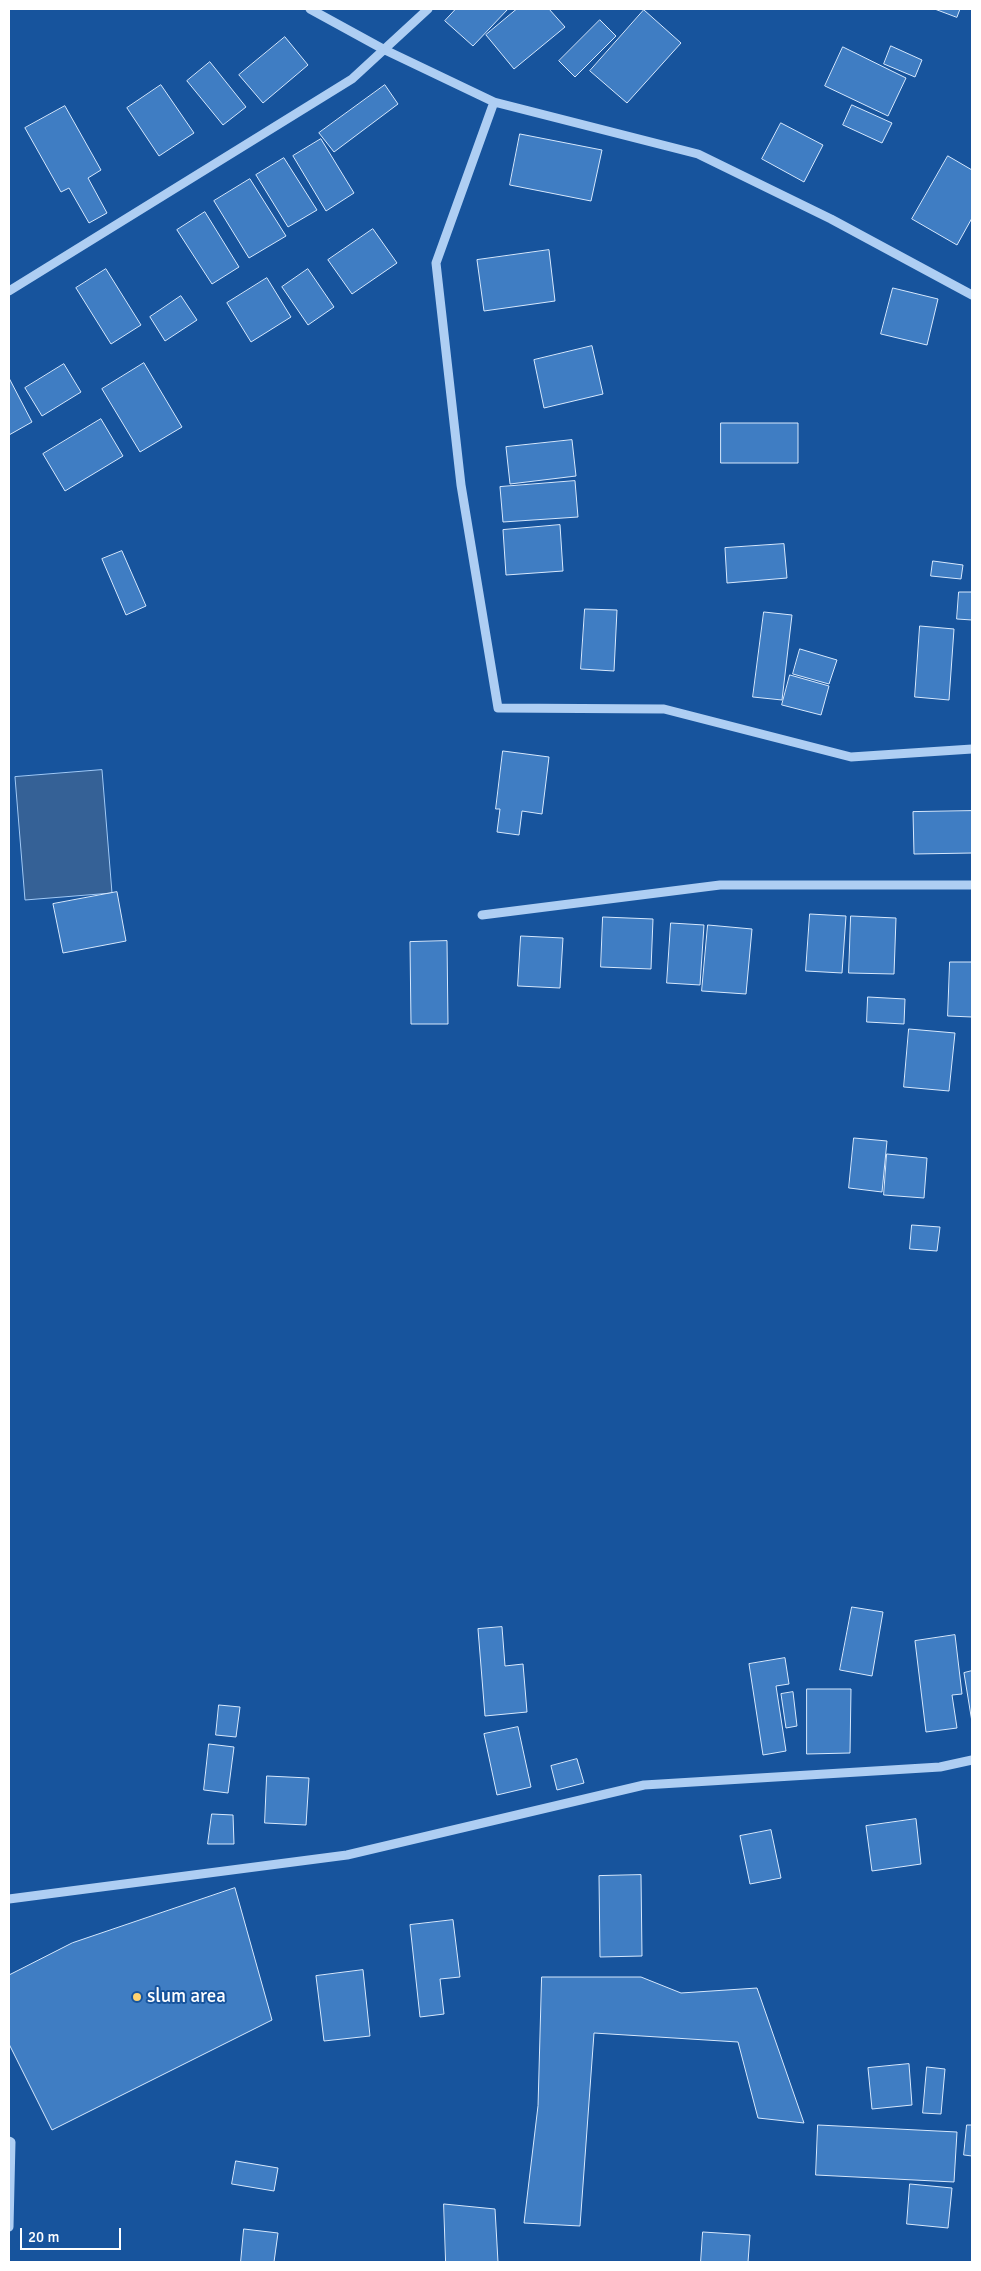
<!DOCTYPE html>
<style>
body{margin:0}
#map{position:relative;width:981px;height:2271px;overflow:hidden;background:#17549d;font-family:Signika,sans-serif}
canvas{display:block}
.frame{position:absolute;inset:0;border:10px solid #fff;pointer-events:none}
.scale{position:absolute;left:20px;top:2228px;width:101px;height:22px;box-sizing:border-box;border:2px solid #fff;border-top:0;padding-left:6px;font-size:15px;line-height:18px;white-space:nowrap;color:#fff;-webkit-text-stroke:4px #17549d;paint-order:stroke}
</style>
<div id="map">
<canvas width="981" height="2271"></canvas>
<div class="frame"></div>
<div class="scale">20 m</div>
</div>
<script>
const context = document.querySelector('canvas').getContext('2d');
context.lineJoin = 'round';
function paint(path, color) {
  context.fillStyle = color;
  context.fill(path, 'evenodd');
}
function trace(path, color, width, dash) {
  context.strokeStyle = color;
  context.lineWidth = width;
  context.lineCap = dash ? 'butt' : 'round';
  context.setLineDash(dash || []);
  context.stroke(path);
}
function drawText(font, color, halo, rows, align = 'center') {
  context.font = font + ' Signika,sans-serif';
  context.lineWidth = 4;
  context.setLineDash([]);
  context.textBaseline = 'middle';
  context.strokeStyle = halo;
  context.fillStyle = color;
  for (const [text, x, y, turn = 0] of rows) {
    context.save();
    context.translate(x, y);
    context.rotate((+turn || 0) * Math.PI / 180);
    context.textAlign = isNaN(turn) ? turn : align;
    if (halo) context.strokeText(text, 0, 0);
    context.fillText(text, 0, 0);
    context.restore();
  }
}
const water = new Path2D(`
 M102 770 112 893 25 900 15 777Z`);
paint(water, '#356196');
trace(water, '#a1c9f5', 1);
const building = new Path2D(`
 M456 9H508L473 46 445 21Z
 M517 9H549L565 27 514 69 486 35Z
 M935 9H960L957 17Z
 M644 10 681 43 627 103 590 71Z
 M600 20 616 36 575 77 559 61Z
 M285 37 308 65 263 103 239 75Z
 M891 46 922 60 915 77 884 64Z
 M843 47 906 78 888 116 825 86Z
 M210 62 246 107 223 125 187 81Z
 M161 85 194 133 159 156 127 108Z
 M385 85 398 104 334 152 319 133Z
 M852 105 892 123 882 143 843 125Z
 M65 106 101 170 88 178 107 213 89 223 69 188 61 192 25 128Z
 M781 123 823 145 804 182 762 159Z
 M520 134 602 150 591 201 510 185Z
 M321 139 354 193 326 211 293 156Z
 M948 156 972 170V218L957 245 912 219Z
 M284 158 317 210 288 227 256 175Z
 M250 179 286 236 249 258 214 201Z
 M205 212 239 267 212 284 177 230Z
 M373 229 397 263 352 294 328 260Z
 M549 250 555 301 484 311 477 260Z
 M106 269 141 325 111 344 76 288Z
 M308 269 334 307 308 325 282 287Z
 M267 278 291 317 251 342 227 303Z
 M893 288 938 299 927 345 881 334Z
 M181 296 197 320 165 341 150 317Z
 M592 346 603 394 544 408 534 360Z
 M144 363 182 427 140 452 102 389Z
 M64 364 81 392 42 416 25 388Z
 M9 378 32 422 9 435Z
 M101 419 123 456 65 491 43 454Z
 M721 423H798V463H721Z
 M572 440 576 476 510 484 506 447Z
 M575 481 578 517 503 522 500 487Z
 M560 525 563 571 506 575 503 530Z
 M784 544 787 578 727 583 725 548Z
 M122 551 146 606 126 615 102 559Z
 M933 561 963 565 961 579 931 576Z
 M959 592H972V620L957 619Z
 M585 609 617 610 614 671 581 669Z
 M764 612 792 615 782 700 753 697Z
 M920 626 954 629 949 700 915 697Z
 M800 649 837 660 829 684 793 674Z
 M790 675 829 686 821 715 782 705Z
 M503 751 549 757 542 814 522 811 519 835 497 832 500 809H496Z
 M972 811V853L914 854 913 812Z
 M117 892 126 941 63 953 53 904Z
 M810 914 846 916 842 973 806 971Z
 M851 916 896 918 894 974 849 973Z
 M603 917 653 919 651 969 601 967Z
 M671 923 704 925 700 985 667 983Z
 M708 925 752 929 746 994 702 991Z
 M521 936 563 938 560 988 518 986Z
 M447 941 448 1024H411L410 942Z
 M950 962H972V1017L948 1016Z
 M868 997 905 999 904 1024 867 1022Z
 M909 1029 955 1033 949 1091 904 1087Z
 M854 1138 887 1141 882 1192 849 1188Z
 M887 1154 927 1158 924 1198 884 1195Z
 M912 1225 940 1227 937 1251 910 1249Z
 M852 1607 883 1612 872 1676 840 1670Z
 M502 1627 505 1666 523 1664 527 1712 485 1716 478 1629Z
 M955 1635 962 1694 952 1695 957 1728 926 1732 915 1641Z
 M785 1658 789 1684 776 1686 786 1751 763 1755 749 1664Z
 M972 1671V1722L964 1673Z
 M807 1689H851L850 1753 807 1754Z
 M793 1692 797 1726 786 1728 781 1694Z
 M219 1705 240 1707 236 1737 216 1735Z
 M518 1727 531 1787 497 1795 484 1734Z
 M209 1744 234 1747 228 1793 204 1790Z
 M577 1759 584 1783 557 1790 551 1766Z
 M267 1776 309 1778 306 1825 265 1823Z
 M212 1814 233 1815 234 1844H208Z
 M916 1819 921 1864 872 1871 866 1826Z
 M771 1830 781 1878 750 1884 740 1836Z
 M641 1875 642 1956 600 1957 599 1876Z
 M235 1888 272 2020 52 2130 9 2044V1975L72 1943Z
 M453 1920 460 1977 440 1979 444 2014 420 2017 410 1925Z
 M363 1970 370 2036 324 2041 316 1976Z
 M542 1977H641L681 1993 757 1988 804 2123 758 2118 738 2042 594 2033 580 2226 524 2223 538 2106Z
 M909 2064 912 2105 872 2109 868 2068Z
 M927 2067 945 2069 941 2114 923 2113Z
 M818 2125 957 2132 954 2182 816 2175Z
 M967 2125H972V2156L964 2155Z
 M236 2161 278 2168 274 2191 232 2184Z
 M910 2184 952 2188 948 2228 907 2224Z
 M444 2204 495 2209 498 2262H446Z
 M244 2229 278 2233 274 2262H241Z
 M703 2232 750 2235 748 2262H701Z`);
paint(building, '#3f7dc3');
trace(building, '#d6e8fd', 1);
trace(new Path2D(`
 M310 9 383 49 494 102 698 154 831 219 972 295
 M494 102 436 263 461 485 498 708 664 709 851 757 972 749
 M9 291 352 79 428 9
 M482 915 720 885H972
 M9 1899 347 1855 644 1785 940 1767 972 1760
 M9 2141 11 2142 9 2227`), '#aecef3', 9);
for (const [x, y, r, color] of [
 [137,1997,5,"#ffd370"]
]) {
  const dot = new Path2D();
  dot.arc(x, y, r, 0, 2 * Math.PI);
  context.fillStyle = color;
  context.fill(dot);
  trace(dot, '#17549d', 2);
}
drawText('19px', '#fff', '#17549d', [
 ["slum area",147,1997]
], 'left');
</script>
